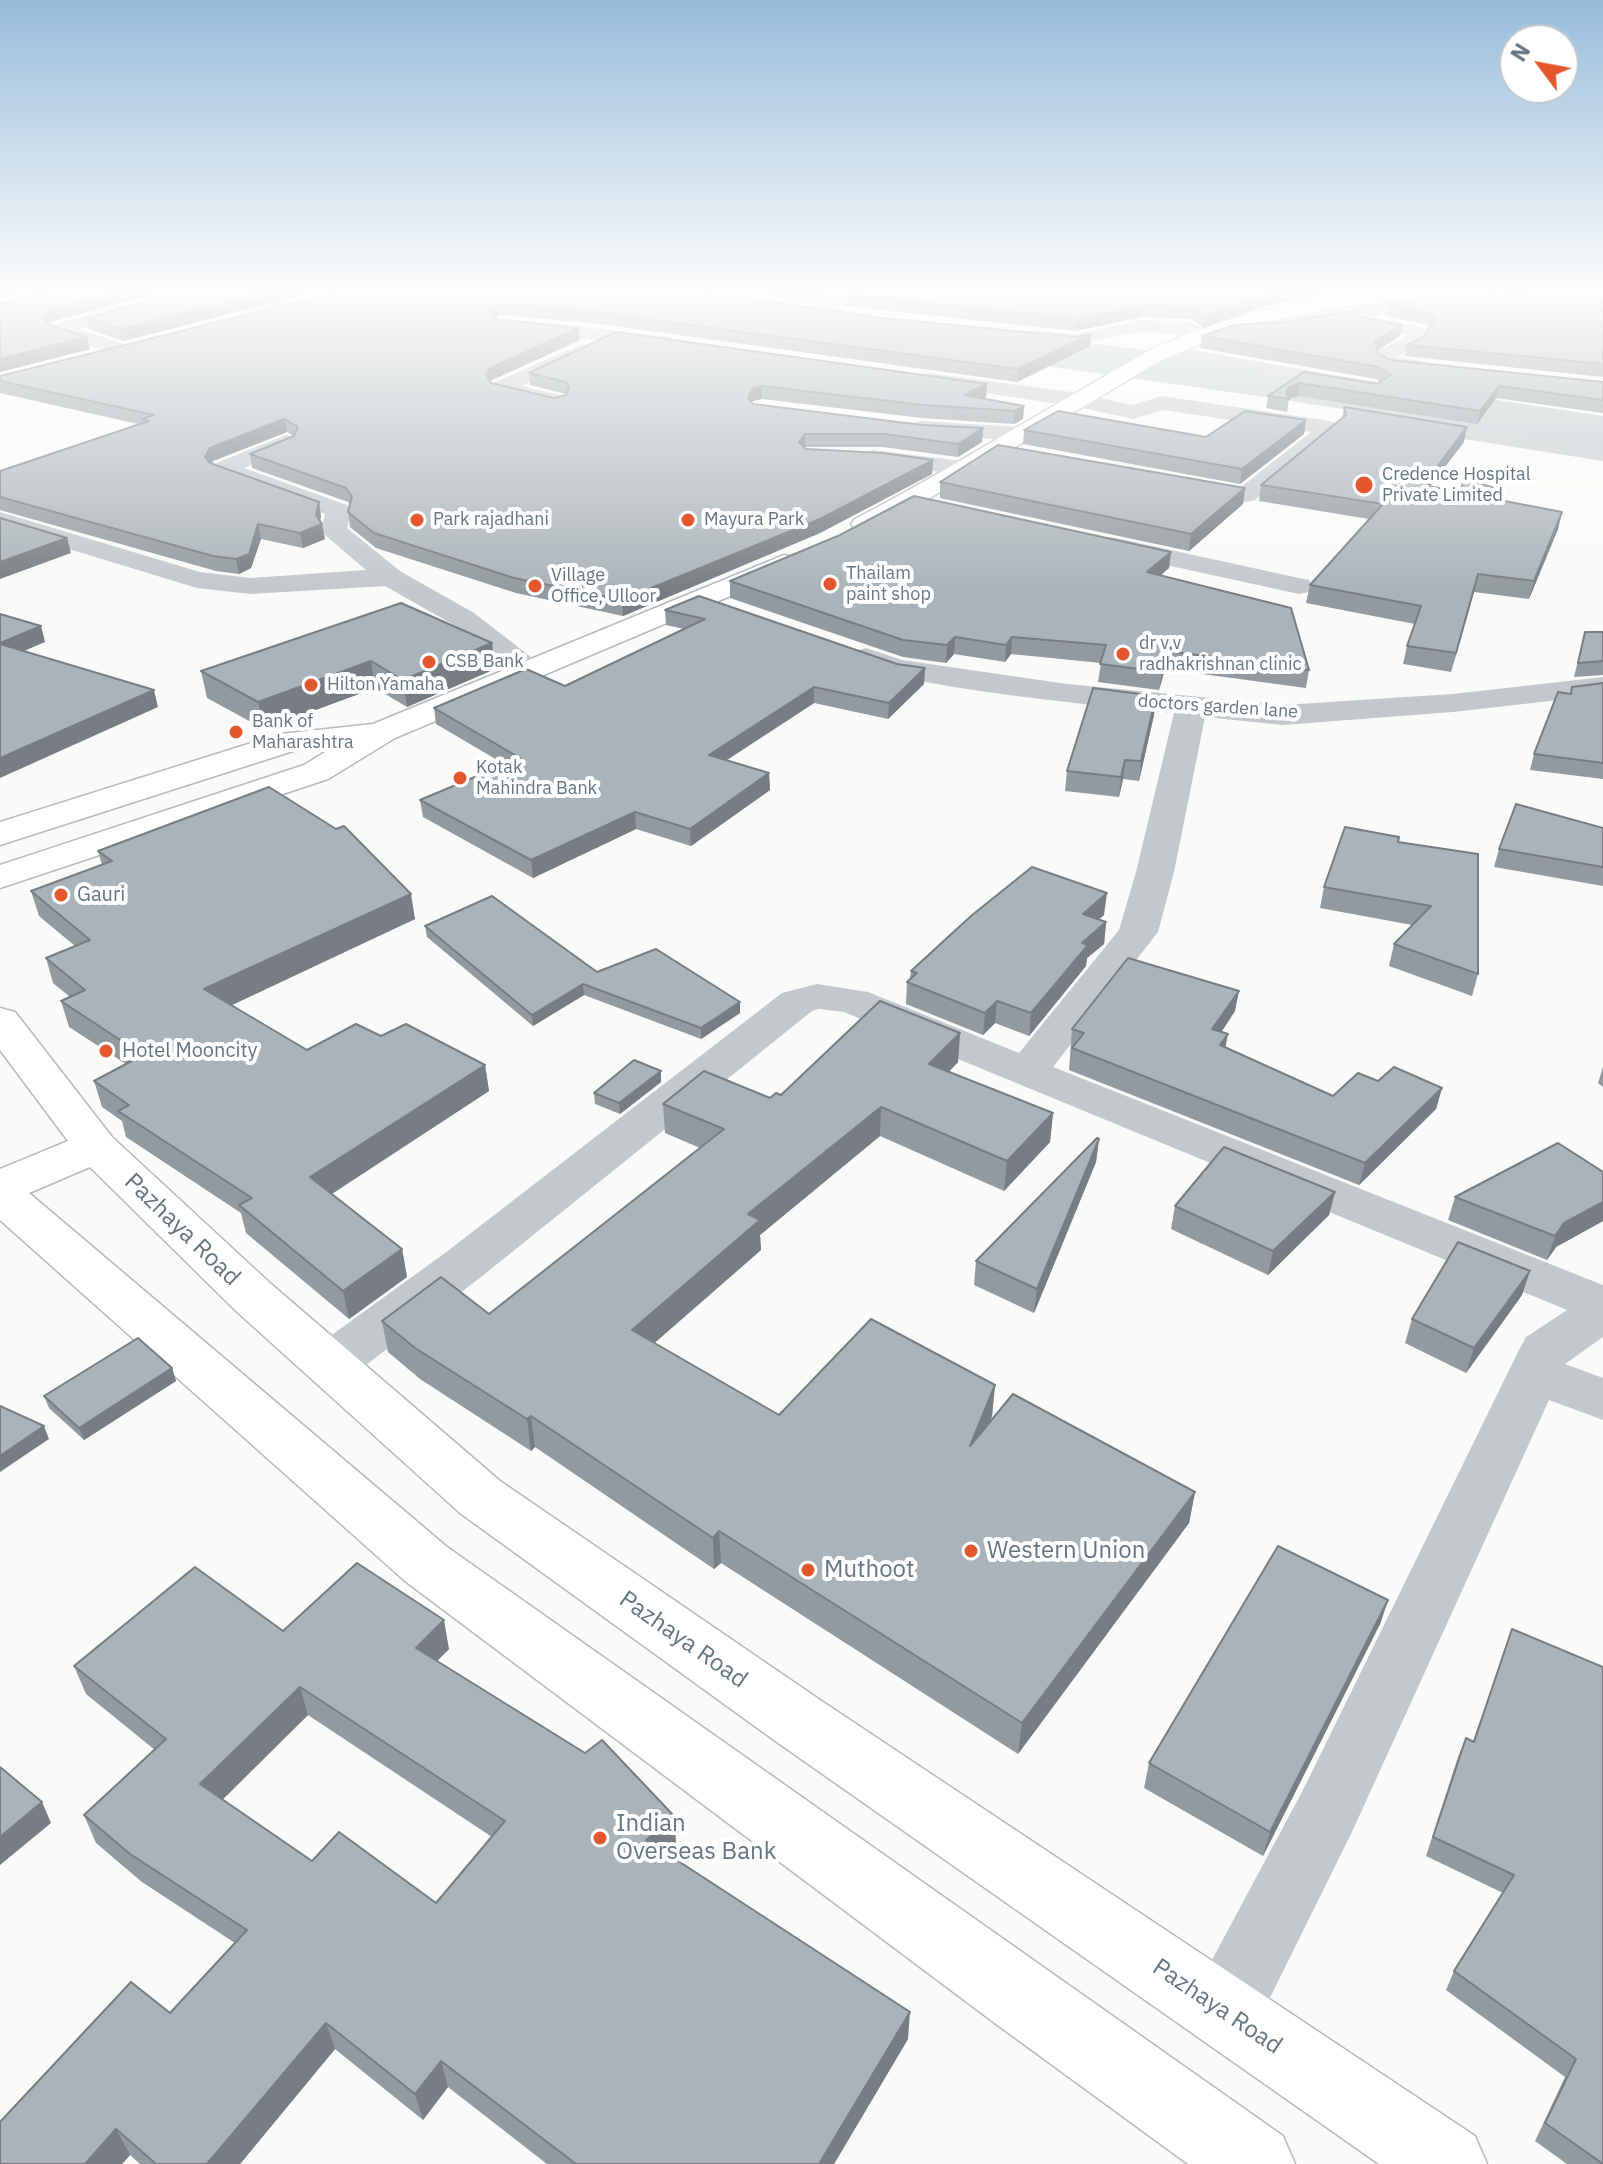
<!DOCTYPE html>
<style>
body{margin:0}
#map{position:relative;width:1603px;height:2164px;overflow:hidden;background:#fafaf8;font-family:"IBM Plex Sans",sans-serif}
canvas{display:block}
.north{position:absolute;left:1499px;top:24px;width:80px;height:80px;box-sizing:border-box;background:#fff;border:2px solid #c1c8cd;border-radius:50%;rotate:302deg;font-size:22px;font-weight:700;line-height:32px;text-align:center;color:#657683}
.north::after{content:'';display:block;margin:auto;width:28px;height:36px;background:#e4572e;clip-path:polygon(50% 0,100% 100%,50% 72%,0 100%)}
</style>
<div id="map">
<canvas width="1603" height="2164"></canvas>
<div class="north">N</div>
</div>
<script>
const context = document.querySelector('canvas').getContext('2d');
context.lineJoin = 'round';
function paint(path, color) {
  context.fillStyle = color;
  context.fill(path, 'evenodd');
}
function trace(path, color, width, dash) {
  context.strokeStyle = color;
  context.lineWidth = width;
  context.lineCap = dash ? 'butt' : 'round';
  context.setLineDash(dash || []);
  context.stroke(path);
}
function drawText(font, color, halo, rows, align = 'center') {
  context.font = font + ' "IBM Plex Sans",sans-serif';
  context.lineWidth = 8;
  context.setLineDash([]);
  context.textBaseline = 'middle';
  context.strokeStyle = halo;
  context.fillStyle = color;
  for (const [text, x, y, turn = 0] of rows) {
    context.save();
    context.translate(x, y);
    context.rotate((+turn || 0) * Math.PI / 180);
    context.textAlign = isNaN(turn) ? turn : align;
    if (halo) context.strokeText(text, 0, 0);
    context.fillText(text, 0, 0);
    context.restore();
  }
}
paint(new Path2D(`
 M922 322 1272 366 1603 416V450L1272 398 905 346 898 336 905 326Z`), '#bbc7cb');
const major = new Path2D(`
 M1387 290H1444L1435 295C1340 306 1264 316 1174 355 1148 366 1124 383 1100 397 1024 440 951 489 873 529H855L851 524 855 519C935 478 1010 430 1088 386 1111 373 1133 358 1157 347 1229 313 1308 299 1387 290Z
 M784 555 794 557 798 563 794 569 395 738 328 779 0 888V865L304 765 335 746 296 750 0 845V822L280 734 373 724Z
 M0 1008 15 1012 112 1137 271 1284 500 1481 820 1700 1475 2136 1487 2164H1379L774 1740 460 1513 235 1310 90 1167 29 1193 447 1547 1283 2136 1295 2164H1188L992 2021 405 1581 0 1220V1169L68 1141 0 1050Z`);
trace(major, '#b5babe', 3);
paint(new Path2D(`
 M0 290H38L51 296 42 301 0 295Z
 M250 290H282L279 294 265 297 290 305 292 309 283 315 238 301 235 297 238 293Z
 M846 290H871L834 308 874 315 877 319 874 323 867 325 812 316 803 310 805 306Z
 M1445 293 1451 295 1454 299 1451 303 1370 317 1427 328 1430 332 1419 347 1396 357 1449 366 1452 370C1441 382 1387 373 1376 360L1379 350 1408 335 1356 325 1355 319 1296 329 1286 323 1296 317Z
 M140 301 147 303 149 307 147 311 79 329 133 347 136 351 133 355H119L51 333 48 329 51 325Z
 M520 320 670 337 680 343 670 349 513 330 510 326Z
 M1142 320 1191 322 1201 328C1188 341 1157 330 1139 332 1112 336 1042 358 1021 336L1031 330 1075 334Z
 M582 344 592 350 589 354 521 386 564 396 567 401 564 406 556 408 493 393 490 388 493 383Z
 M1165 345 1356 379 1367 385 1356 391 1158 355 1155 351 1158 347Z
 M928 373 1078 393 1132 405 1162 396 1330 421 1338 423 1341 428 1255 500 1246 502 1178 489 1175 484 1178 479 1187 477 1241 487 1311 432 1163 410 1133 419 1078 407 921 383 918 379 921 375Z
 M1408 417 1603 447V461L1400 429 1397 424Z
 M922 421 1020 427 1028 429 1031 434 1028 439 1020 441 914 433 911 428 914 423Z
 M286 435 294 437 298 442 294 447 244 468 347 505 351 510 347 528 400 571 474 613 540 664 544 670 540 676 529 679 518 676 454 625 385 586 250 594 197 588 0 528V512L200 572 250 578 366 570 325 535 321 530 325 514 214 474 210 469 214 464Z
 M873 450 962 461 970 463 974 468 970 473 962 475 865 462 861 457 865 452Z
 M1111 537 1299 578 1309 580 1313 586 1309 592 1299 594 1102 551 1098 545 1102 539Z
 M866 648 902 660 1067 684 1283 705 1453 694 1603 677V695L1453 712 1283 725 1205 717 1174 872 1158 932 1053 1067 1603 1285V1337L1565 1364 1603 1378V1420L1549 1400 1351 1834 1250 2038 1224 2049 1198 2038 1187 2012 1198 1986 1303 1790 1519 1350 1526 1337 1567 1310 844 1012 819 1009 812 1011 481 1277 349 1378 330 1383 311 1378 303 1364 311 1350 445 1253 782 993 817 984 868 992 1019 1053 1119 930 1136 872 1174 713C1126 708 871 686 851 657L855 651Z`), '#c3c8cc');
paint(major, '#fff');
paint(new Path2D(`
 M48 290H323L123 341 89 329 87 318 145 303 147 301 139 298 50 322 48 325 90 349 0 372Z
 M346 290 872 317 1076 337 1091 334 1090 346 1017 382 593 323 499 315 494 320 579 328 580 340 492 380 490 382 554 398 566 394 530 385 529 373 987 384 986 397 982 399 1024 406 1023 419 1014 424 922 418 762 399 753 401V404L922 425 983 428 982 442 958 457 883 447H805L806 449 933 460 932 474 820 533 623 616 516 593 376 548 350 527 348 512 350 505 348 502 252 468 250 454 293 436 287 432 213 461 212 464 321 516 320 521 325 539 303 548 261 539 251 568 239 574 216 571 0 510V471L138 424 0 393V376Z
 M733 290H838L810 301Z
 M855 290H1358L1328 293 1264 306 1204 328 1191 319 1142 317 1075 331 845 306V295Z
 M1570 290H1603V292Z
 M1603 299V377L1405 356 1407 345 1424 337 1430 327 1428 325 1385 316 1387 305Z
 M1357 316 1402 325 1400 336 1378 350V353L1390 360 1603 382V413L1496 398 1477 424 1298 396 1289 399 1287 412 1266 408 1268 396 1304 372 1377 384 1380 382 1376 379 1200 348 1202 336 1283 322Z
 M1344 407 1464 442 1430 486 1562 512 1558 529 1529 599 1474 592 1451 672 1403 664 1407 646 1415 624 1306 603 1310 585 1369 519 1259 501 1261 485 1342 419Z
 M1306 420 1304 434 1240 484 1023 444 1024 430 1206 437Z
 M940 482 1245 488 1243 504 1189 551 940 498Z
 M1171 552 1169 568 1160 576 1309 670 1306 688 1165 669 1159 690 1098 682 1101 663 1011 654 1005 662 954 654 946 663 903 657 730 598V581Z
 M699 596 897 664 925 668 924 684 888 719 814 703 727 760 769 773 770 790 691 846 636 829 533 878 423 817 420 800 504 764 436 724 434 708 565 686 684 629 666 625 665 610Z
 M1585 632H1603V675L1574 677Z
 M492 643 495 669 407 707 375 688 264 729 207 698 201 671Z
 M1603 683V779L1530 770 1534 754 1570 694Z
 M1156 696 1154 715 1139 781 1123 779 1119 797 1065 791 1067 771Z
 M1603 828V886L1494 867 1499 849Z
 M1398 842 1478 974 1472 996 1389 966 1394 944 1412 925 1320 908 1324 887Z
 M98 851 415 919 231 1005 307 1050 381 1036 485 1065 489 1091 332 1194 402 1249 407 1277 349 1319 246 1233 241 1213 126 1137 122 1121 102 1107 94 1081 126 1064 69 1027 61 1001 70 997 53 983 46 958 75 946 39 916 31 891 102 865Z
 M1104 915 1099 919 1106 922 1104 944 1087 958 1086 966 1029 1036 995 1023 983 1035 906 1004 907 982 910 979 911 971Z
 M425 926 597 972 740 1013 701 1039 584 995 533 1026 427 937Z
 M1235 1011 1221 1032 1225 1048 1333 1096 1378 1081 1442 1088 1436 1109 1359 1185 1069 1070 1072 1029Z
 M960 1033 958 1062 948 1072 1053 1113 1050 1142 1004 1191 880 1136 760 1235 761 1250 654 1343 779 1415 995 1385 992 1416 990 1422 1195 1492 1189 1523 1018 1754 721 1563 714 1569 535 1447 531 1451 420 1379 388 1352 382 1321 489 1314 700 1148 665 1133 663 1104 770 1098 781 1095Z
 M1603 1067V1087L1598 1083Z
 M661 1082 620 1114 595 1104 594 1093Z
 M1099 1139 1096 1162 1034 1313 974 1285 976 1261Z
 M1603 1172V1221L1556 1247 1547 1260 1448 1220 1455 1197Z
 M1335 1192 1329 1215 1268 1275 1171 1229 1175 1206Z
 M1522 1295 1466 1373 1405 1343 1412 1319Z
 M172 1368 176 1381 84 1440 49 1408 44 1396Z
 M1388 1600 1380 1624 1263 1856 1144 1788 1149 1763Z
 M1512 1629 1603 2164H1567L1535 2141 1565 2077 1446 1990 1454 1971 1503 1893 1426 1856 1458 1757 1466 1738 1473 1741Z
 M283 1631 449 1649 437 1661 674 1816 676 1844 666 1853 908 2039 834 2164H547L448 2087 423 2120 335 2049 240 2164H140L130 2155 122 2164H0L170 2013 235 1943 142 1882 96 1843 84 1815 155 1750 86 1694 74 1666ZM308 1715 492 1837 436 1903 312 1861 222 1800Z`), '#929a9f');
paint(new Path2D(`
 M0 290H33L0 298Z
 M126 290H138L139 298 50 322 45 329 42 317 47 311Z
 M278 290H323L123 341 121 329Z
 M810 290H838L810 301Z
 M1291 290H1358L1328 293 1264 306 1204 328 1205 316 1266 295Z
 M498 304 499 315 488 323 487 312Z
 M1143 306 1142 317 1075 331 1076 319Z
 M1402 325 1400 336 1373 353 1375 341Z
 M579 328 580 340 492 380 487 386 486 374 490 368Z
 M1091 334 1090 346 1017 382 1018 369Z
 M87 337 90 349 0 372V359Z
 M1300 383 1298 396 1287 399 1286 392 1289 387Z
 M987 384 986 397 963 408 964 395Z
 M762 386V399L753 401 748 411V398L753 388Z
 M1499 386 1496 398 1477 424 1480 411Z
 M1024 406 1023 419 1014 424 1015 411Z
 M284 419 287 432 213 461 208 471 205 457 210 448Z
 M1306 420 1304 434 1240 484 1242 469Z
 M1467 427 1464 442 1419 501 1423 485Z
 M983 428 982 442 958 457V444Z
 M805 434V447L799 455V442Z
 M933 460 932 474 820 533 623 616 622 600Z
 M1245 488 1243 504 1189 551 1191 534Z
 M319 502 321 516 319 526 322 524 325 539 303 548 300 533 316 515Z
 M1562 512 1558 529 1529 599 1534 581Z
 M258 524 261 539 251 568 239 574 236 559Z
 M67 538 71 553 0 579V562Z
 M1171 552 1169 568 1145 589 1147 572Z
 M1478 574 1474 592 1451 672 1456 653Z
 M41 626 45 642 3 660 0 643Z
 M955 637 954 654 946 663 947 645Z
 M1012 637 1011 654 1005 662 1006 645Z
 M492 643 495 669 407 707 403 680Z
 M1168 651 1165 669 1159 690 1162 672Z
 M371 661 375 688 264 729 258 702Z
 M925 668 924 684 888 719 889 703Z
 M814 687V703L710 771 709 755Z
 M154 690 158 707 0 778V758Z
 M1156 696 1154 715 1139 781 1141 761Z
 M1125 760 1123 779 1119 797 1121 777Z
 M769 773 770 790 691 846 690 829Z
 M635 812 636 829 533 878 531 860Z
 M1107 893 1104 915 1081 935 1083 914Z
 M411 894 415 919 211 1015 204 989Z
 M1106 922 1104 944 1087 958 1086 966 1029 1036 1031 1013 1082 943Z
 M583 984 584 995 533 1026 532 1015Z
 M1239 991 1235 1011 1209 1051 1212 1029Z
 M997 1001 995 1023 983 1035 985 1013Z
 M740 1002V1013L701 1039V1028Z
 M960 1033 958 1062 928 1094 929 1064Z
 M1228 1034 1224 1055 1220 1045Z
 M485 1065 489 1091 316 1204 310 1177Z
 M661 1071V1082L620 1114 619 1103Z
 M1442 1088 1436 1109 1359 1185 1365 1163Z
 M881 1107 880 1136 760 1235 761 1250 634 1361 632 1330 748 1214Z
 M1053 1113 1050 1142 1004 1191 1007 1161Z
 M1099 1139 1096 1162 1034 1313 1037 1289Z
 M1335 1192 1329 1215 1268 1275 1273 1251Z
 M1603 1202V1221L1556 1247 1547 1260 1555 1236 1564 1223Z
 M402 1249 407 1277 349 1319 343 1291Z
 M1530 1271 1522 1295 1466 1373 1474 1348Z
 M172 1368 176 1381 84 1440 79 1428Z
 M995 1385 992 1416 967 1477 970 1446Z
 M531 1416 535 1447 531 1451 527 1419Z
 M44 1426 49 1439 0 1472V1456Z
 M1195 1492 1189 1523 1018 1754 1022 1723Z
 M719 1531 721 1563 714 1569 713 1538Z
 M1388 1600 1380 1624 1263 1856 1270 1832Z
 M444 1620 449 1649 422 1676 416 1648Z
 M300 1687 308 1715 210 1812 200 1784Z
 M42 1802 51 1823 0 1865V1837Z
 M674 1816 676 1844 648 1868 646 1840Z
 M910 2012 908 2039 834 2164H819Z
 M326 2023 335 2049 240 2164H207Z
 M441 2061 448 2087 423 2120 415 2094Z
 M116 2129 130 2155 122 2164H85Z`), '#777d82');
const building = new Path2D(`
 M48 290H126L47 311 42 317 47 324 87 337 0 359V304L46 292Z
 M146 290H278L121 329 87 318 145 303 149 297 147 291Z
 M346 290H693L872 317 1076 337 1091 334 1018 369 593 312 498 304 487 312 493 319 579 328 490 368 486 374 491 383 554 398 566 395 569 387 566 382 529 373 616 332 987 384 964 395 1024 406 1015 411 923 405 762 386 753 388 748 398 753 404 922 425 983 428 958 444 884 434H805L799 442 806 449 883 453 933 460 820 519 622 600 514 578 374 533 348 512 352 496 346 488 250 454 294 436 298 427 284 419 210 448 205 457 210 463 319 502 316 515 322 524 300 533 258 524 249 554 236 559 213 556 0 497V471L149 421 143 419 154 415 0 381V376Z
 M855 290H1291L1266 295 1205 316 1193 308 1143 306 1076 319 845 295Z
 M1517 292 1603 299V364L1407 345 1424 337 1435 319 1430 314 1387 305 1450 295Z
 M1355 311 1357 316 1402 325 1375 341 1378 353 1390 360 1603 382V400L1499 386 1480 411 1300 383 1289 387 1286 392 1289 399 1268 396 1304 372 1377 384 1391 375 1378 367 1202 336 1235 325 1283 322Z
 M1344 407 1467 427 1423 485 1460 492 1464 479 1502 490 1499 500 1562 512 1534 581 1478 574 1456 653 1407 646 1421 606 1310 585 1383 504 1261 485 1346 415Z
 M1058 411 1206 437 1245 411 1306 420 1242 469 1024 430Z
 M998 445 1245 488 1191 534 940 482Z
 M914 496 1171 552 1147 572 1291 608 1309 670 1168 651 1162 672 1100 664 1106 645 1012 637 1006 645 955 637 947 645 903 640 730 581 840 535Z
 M0 518 67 538 0 562Z
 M699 596 897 664 925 668 889 703 814 687 709 755 769 773 690 829 635 812 531 860 420 800 520 758 434 708 526 669 565 686 705 619 665 610Z
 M401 603 492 643 403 680 371 661 258 702 201 671Z
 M0 614 41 626 0 643Z
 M1585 632H1603V661L1578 663Z
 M0 644 154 690 0 758Z
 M1603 683V763L1534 754 1558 692 1571 694 1572 687Z
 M1093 688 1156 696 1141 761 1125 760 1121 777 1067 771Z
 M269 787 336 829 344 826 411 894 204 989 307 1050 356 1024 381 1036 406 1024 485 1065 310 1177 402 1249 343 1291 239 1205 252 1198 118 1111 129 1105 94 1081 143 1055 61 1001 85 990 46 958 90 940 31 891 112 861 98 851Z
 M1516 804 1603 828V867L1499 849Z
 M1345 827 1399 837 1398 842 1478 854V974L1394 944 1431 906 1324 887Z
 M1032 867 1107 893 1083 914 1106 922 1082 943 1088 945 1031 1013 997 1001 985 1013 907 982 917 973 911 971 971 916Z
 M492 896 597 972 656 949 740 1002 701 1028 583 984 532 1015 425 926Z
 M1128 958 1239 991 1212 1029 1228 1034 1220 1045 1333 1096 1358 1073 1378 1081 1394 1067 1442 1088 1365 1163 1072 1048 1084 1033 1072 1029Z
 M880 1001 960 1033 929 1064 1053 1113 1007 1161 881 1107 748 1214 760 1220 632 1330 779 1415 871 1319 995 1385 970 1446 1013 1394 1195 1492 1022 1723 719 1531 713 1538 531 1416 527 1419 415 1348 382 1321 441 1277 489 1314 724 1129 663 1104 704 1071 770 1098 776 1093 781 1095Z
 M634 1060 661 1071 619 1103 594 1093Z
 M1097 1138 1099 1139 1037 1289 976 1261Z
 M1558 1143 1603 1172V1202L1564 1223 1555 1236 1455 1197Z
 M1224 1147 1335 1192 1273 1251 1175 1206Z
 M1458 1242 1530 1271 1474 1348 1412 1319Z
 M138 1338 172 1368 79 1428 44 1396Z
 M0 1406 44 1426 0 1456Z
 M1278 1546 1388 1600 1270 1832 1149 1763Z
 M357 1563 444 1620 416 1648 585 1753 602 1740 674 1816 646 1840 910 2012 819 2164H576L441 2061 415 2094 326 2023 207 2164H156L116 2129 85 2164H0V2122L131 1982 170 2013 247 1930 130 1854 84 1815 166 1739 74 1666 195 1567 283 1631ZM300 1687 505 1821 436 1903 339 1832 312 1861 200 1784Z
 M1512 1629 1603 1667V2164L1545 2123 1576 2059 1454 1971 1514 1875 1433 1837 1466 1738 1474 1742Z
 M0 1767 42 1802 0 1837Z`);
paint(building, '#aab3b9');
trace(building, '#777d82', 2);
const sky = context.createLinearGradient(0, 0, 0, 593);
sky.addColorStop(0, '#96bcdc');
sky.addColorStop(0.49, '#fdfdfc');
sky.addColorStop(1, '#fdfdfc00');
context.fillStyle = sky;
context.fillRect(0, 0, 1603, 593);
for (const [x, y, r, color] of [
 [1364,485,10,"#e4572e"],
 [417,520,8,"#e4572e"],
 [688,520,8,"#e4572e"],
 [830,584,8,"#e4572e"],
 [535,586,8,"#e4572e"],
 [1123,654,8,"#e4572e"],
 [429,662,8,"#e4572e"],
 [311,685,8,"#e4572e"],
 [236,732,8,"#e4572e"],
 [460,778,8,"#e4572e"],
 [61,895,8,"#e4572e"],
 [106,1051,8,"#e4572e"],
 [971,1551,8,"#e4572e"],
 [808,1570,8,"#e4572e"],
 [600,1838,8,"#e4572e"]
]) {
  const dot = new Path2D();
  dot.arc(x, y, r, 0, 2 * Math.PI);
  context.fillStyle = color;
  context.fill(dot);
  trace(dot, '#fff', 3);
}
drawText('18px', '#657683', '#fff', [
 ["Credence Hospital",1382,475],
 ["Private Limited",1382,496],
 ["Park rajadhani",433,520],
 ["Mayura Park",704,520],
 ["Thailam",846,574],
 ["paint shop",846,595],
 ["Village",551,576],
 ["Office, Ulloor",551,597],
 ["dr v.v",1139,644],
 ["radhakrishnan clinic",1139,665],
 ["CSB Bank",445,662],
 ["Hilton Yamaha",327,685],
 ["Bank of",252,722],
 ["Maharashtra",252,743],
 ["Kotak",476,768],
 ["Mahindra Bank",476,789]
], 'left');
drawText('18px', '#657683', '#fff', [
 ["doctors garden lane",1218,707,4]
]);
drawText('20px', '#657683', '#fff', [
 ["Gauri",77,895],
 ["Hotel Mooncity",122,1051]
], 'left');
drawText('24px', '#657683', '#fff', [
 ["Pazhaya Road",182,1230,44],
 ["Pazhaya Road",683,1640,35],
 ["Pazhaya Road",1217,2007,34]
]);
drawText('24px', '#657683', '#fff', [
 ["Western Union",987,1551],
 ["Muthoot",824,1570],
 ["Indian",616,1824],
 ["Overseas Bank",616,1852]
], 'left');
</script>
